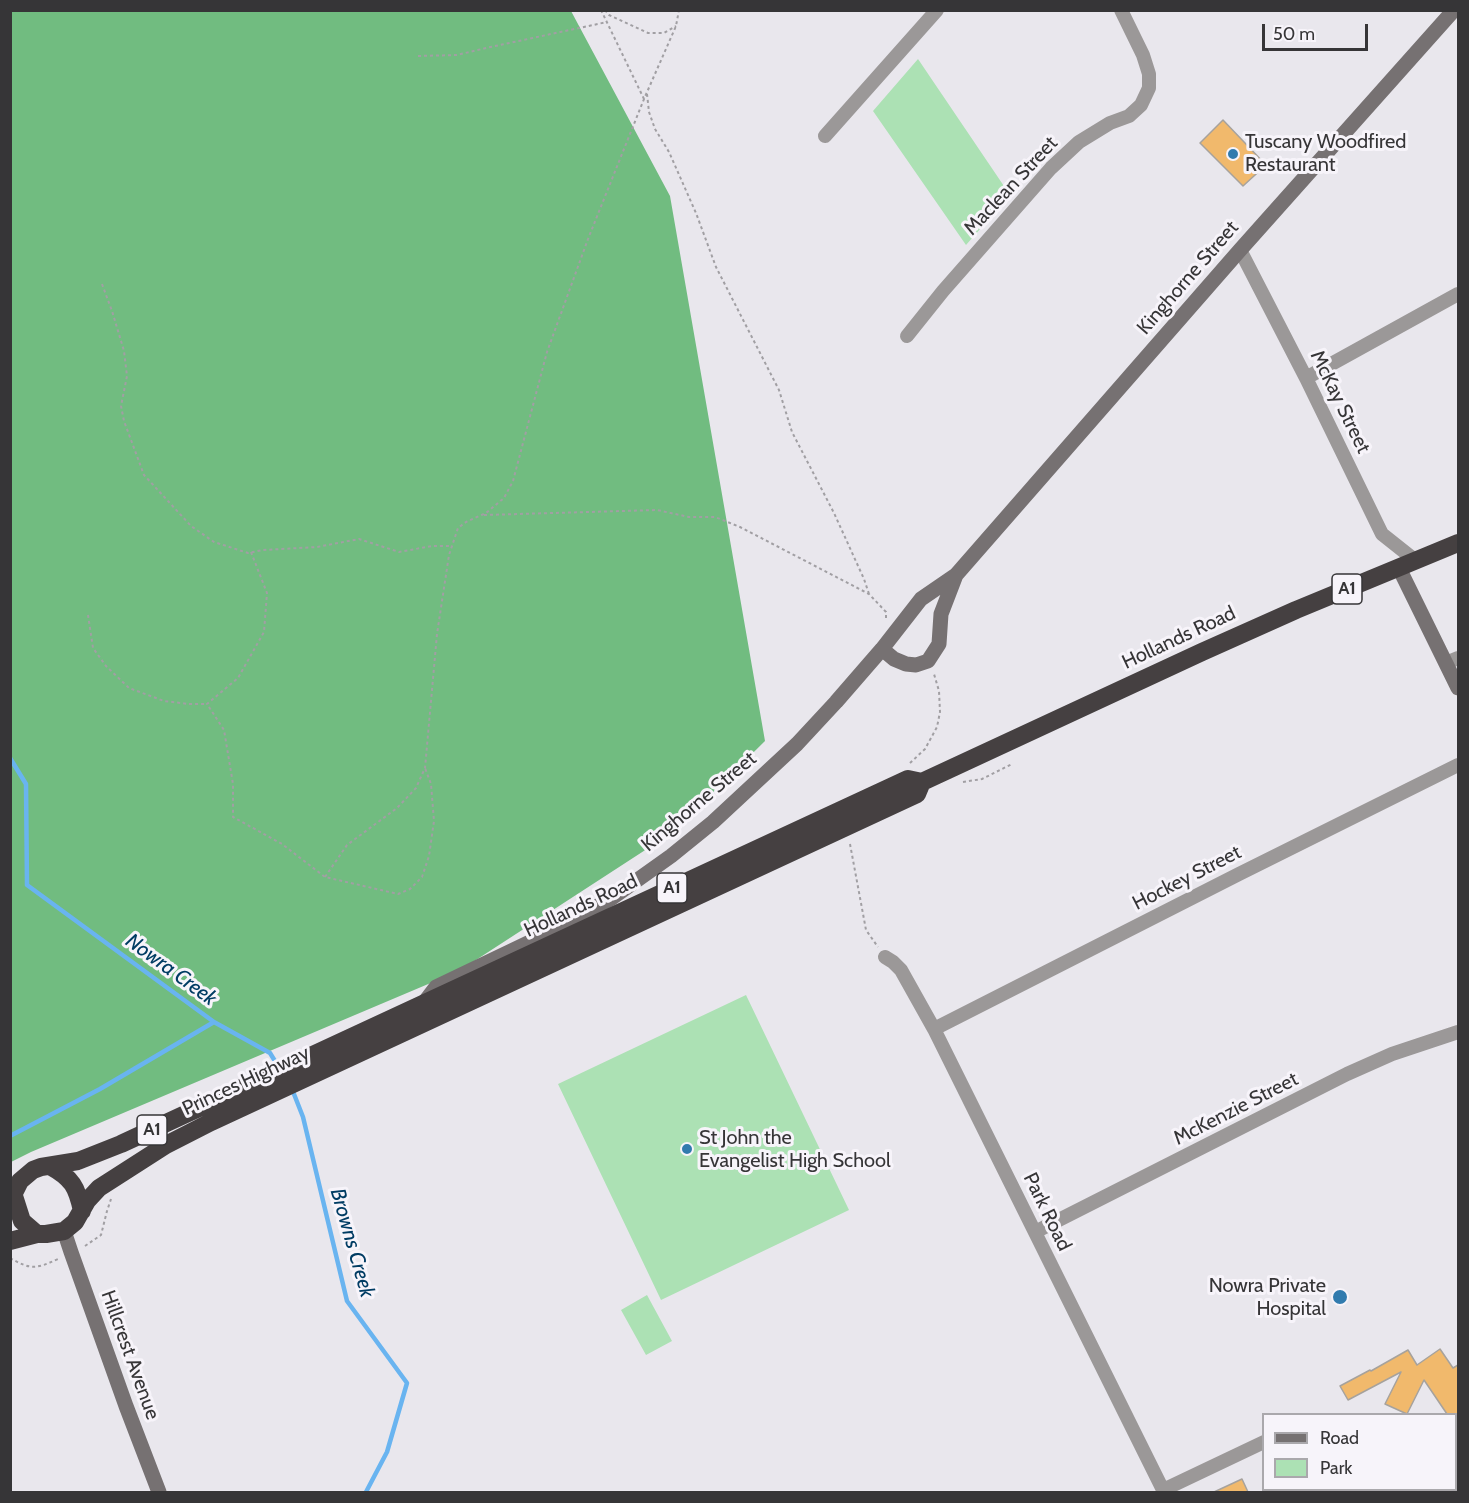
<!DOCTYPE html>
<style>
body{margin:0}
#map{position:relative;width:1469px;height:1503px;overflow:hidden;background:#e9e7ed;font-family:Cabin,sans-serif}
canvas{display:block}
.frame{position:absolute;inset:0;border:12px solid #363537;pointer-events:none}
.legend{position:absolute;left:1262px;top:1413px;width:195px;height:78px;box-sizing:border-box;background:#f7f4fa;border:2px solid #aaa8ac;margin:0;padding:8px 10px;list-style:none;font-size:18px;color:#363537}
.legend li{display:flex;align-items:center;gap:12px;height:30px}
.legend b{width:30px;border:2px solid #aaa8ac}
.scale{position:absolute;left:1262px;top:24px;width:106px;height:27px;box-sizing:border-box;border:3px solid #363537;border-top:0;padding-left:8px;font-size:18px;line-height:21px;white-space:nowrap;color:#363537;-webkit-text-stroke:4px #f7f4fa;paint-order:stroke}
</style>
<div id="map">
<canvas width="1469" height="1503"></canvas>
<div class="frame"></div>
<ul class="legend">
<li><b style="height:8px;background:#767172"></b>Road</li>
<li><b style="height:16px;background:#ace1b4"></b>Park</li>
</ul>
<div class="scale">50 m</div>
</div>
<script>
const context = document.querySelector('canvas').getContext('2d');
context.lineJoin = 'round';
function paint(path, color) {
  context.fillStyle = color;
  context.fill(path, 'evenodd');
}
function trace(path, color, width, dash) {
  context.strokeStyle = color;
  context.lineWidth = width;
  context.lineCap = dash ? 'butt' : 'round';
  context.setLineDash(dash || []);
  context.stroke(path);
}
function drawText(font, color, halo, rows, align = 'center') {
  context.font = font + ' Cabin,sans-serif';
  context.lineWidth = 6;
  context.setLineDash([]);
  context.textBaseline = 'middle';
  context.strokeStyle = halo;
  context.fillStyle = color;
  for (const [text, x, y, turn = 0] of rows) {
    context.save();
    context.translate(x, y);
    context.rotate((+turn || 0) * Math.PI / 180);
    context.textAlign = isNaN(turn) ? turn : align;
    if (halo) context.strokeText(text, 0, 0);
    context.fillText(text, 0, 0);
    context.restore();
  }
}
paint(new Path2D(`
 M918 59 1010 195 966 245 873 111Z
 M746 995 849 1210 661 1300 558 1084Z
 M647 1295 672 1341 646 1355 621 1310Z`), '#ace1b4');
paint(new Path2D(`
 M11 11H571L670 196 765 741 673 832 459 971 31 1152 11 1162Z`), '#71bc80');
trace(new Path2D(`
 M10 758 26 784 27 885 214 1022 100 1089 10 1136
 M214 1022 270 1053 278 1066
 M292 1089 303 1117 347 1301 407 1383 387 1452 366 1492`), '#69b4f0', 4.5);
const building = new Path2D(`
 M1223 120 1266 165 1243 186 1200 143Z
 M1440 1349 1453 1368 1458 1365V1414H1447L1424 1380 1407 1414 1385 1404 1401 1372 1348 1400 1340 1386 1370 1370 1371 1371 1408 1350 1417 1365Z
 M1242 1479 1248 1492H1214Z`);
paint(building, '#f1b96c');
trace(building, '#a6a29d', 1.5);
trace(new Path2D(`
 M601 10 644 99
 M605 10 609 15 648 33H664L676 26
 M418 56 457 55 486 48 607 22
 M647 94 649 112 655 129 669 152 696 213 716 267 779 390 792 432 834 513 864 579 869 594
 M102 284 112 311 124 351 127 376 121 406 124 421 144 475 191 526 214 542 248 553 263 550 317 547 359 539 399 552 432 546H452
 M484 515 657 510 689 517H715L740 527 869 594 886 612V618
 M251 552 267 593 264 632 238 678 207 704 224 730 233 784V817L282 844 325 877 398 894 410 889 422 877 429 856 434 821 431 784 425 768
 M88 615 93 648 106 666 129 688 164 701 189 704H207
 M910 763 925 749 937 727 940 712 939 691 934 674
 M963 782 982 779 1012 764
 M850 844 866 930 878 947
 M325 877 347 845 397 808 416 788 425 768 437 634 449 555 458 528 466 522 486 513 504 498 513 481 547 352 588 239 644 99 676 26 679 10
 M85 1246 101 1235 107 1211 111 1199
 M10 1258C31 1270 36 1269 58 1259
 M1456 1471 1458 1470
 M1329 1490 1331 1492
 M1414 1492 1420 1490`), '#a19fa3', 2, [3, 3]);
trace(new Path2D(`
 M825 136 937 10
 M1240 250 1306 378 1382 534 1416 561
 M907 336 943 291 1051 168 1079 142 1110 123 1129 116 1141 105 1149 88V74L1143 55 1121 10
 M1306 378 1458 294
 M1446 663 1458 658
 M885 957 893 962 901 970 934 1029 1164 1492
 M934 1029 1239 874 1458 765
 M1035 1232 1347 1074 1392 1054 1458 1032
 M1163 1490 1264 1442`), '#9b9898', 14);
trace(new Path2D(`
 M1399 568 1458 688
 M882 649 894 659 906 664 916 665 928 661 939 644 941 614 956 575
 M423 1004 436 987 555 930 612 898 671 856 713 822 797 744 836 702 882 649 921 599 956 575 1240 250 1454 10
 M64 1231 71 1252 126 1406 159 1492`), '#767172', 15);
trace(new Path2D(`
 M50 1166C72 1178 77 1187 82 1211
 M14 1196 22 1221 37 1234
 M10 1201 20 1181 33 1170 41 1167 78 1161 121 1144 908 779 922 782 1202 652 1296 610 1458 543
 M10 1241 37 1234H46L64 1231 75 1222 87 1201 99 1188 166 1145 211 1122 917 794 922 782`), '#454041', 18);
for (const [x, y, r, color] of [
 [1233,154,6,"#317bae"],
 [687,1149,6,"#317bae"],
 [1340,1297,8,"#317bae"]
]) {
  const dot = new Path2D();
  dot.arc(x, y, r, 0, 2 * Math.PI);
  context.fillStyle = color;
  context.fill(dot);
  trace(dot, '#f7f4fa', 2);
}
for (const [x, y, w] of [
 [1347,589,30],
 [672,888,30],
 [152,1130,30]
]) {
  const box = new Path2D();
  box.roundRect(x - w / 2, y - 15, w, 30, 4.5);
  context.fillStyle = '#f7f4fa';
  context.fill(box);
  trace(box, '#363537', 1.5);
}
drawText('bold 18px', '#363537', null, [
 ["A1",1347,589],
 ["A1",672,888],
 ["A1",152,1130]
]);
drawText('20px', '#363537', '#f7f4fa', [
 ["Tuscany Woodfired",1245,142],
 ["Restaurant",1245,165],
 ["St John the",699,1138],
 ["Evangelist High School",699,1161],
 ["Nowra Private",1326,1286,"right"],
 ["Hospital",1326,1309,"right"]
], 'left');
drawText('20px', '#363537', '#f7f4fa', [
 ["Maclean Street",1011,186,-47],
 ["Kinghorne Street",1188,278,-49],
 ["McKay Street",1340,402,64],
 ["Hollands Road",1179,638,-25],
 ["Kinghorne Street",699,802,-40],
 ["Hockey Street",1187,878,-27],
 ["Hollands Road",581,906,-25],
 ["Princes Highway",246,1081,-25],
 ["McKenzie Street",1236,1109,-27],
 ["Park Road",1047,1212,64],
 ["Hillcrest Avenue",130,1355,70]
]);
drawText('italic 21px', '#003c63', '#f7f4fa', [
 ["Nowra Creek",171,970,36],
 ["Browns Creek",352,1243,74]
]);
</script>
